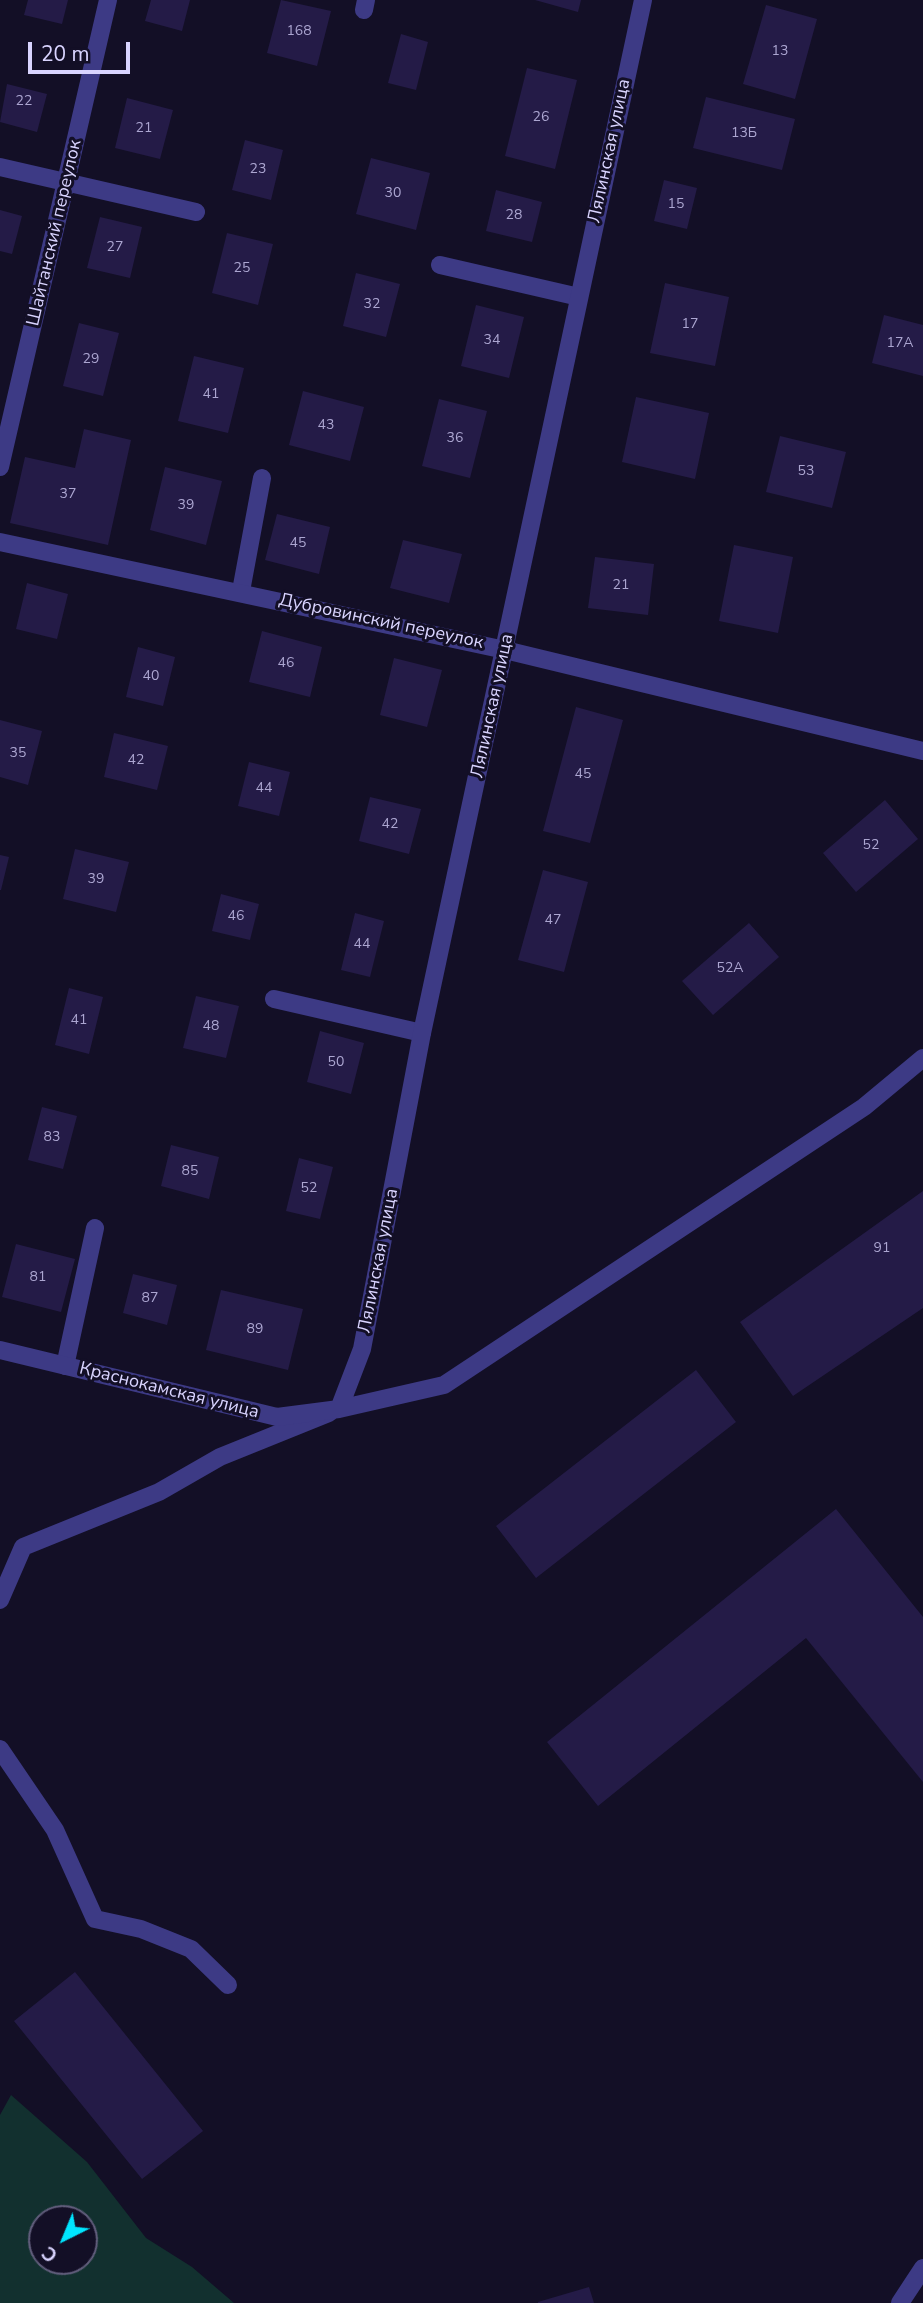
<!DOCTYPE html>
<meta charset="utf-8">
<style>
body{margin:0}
#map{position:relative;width:923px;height:2303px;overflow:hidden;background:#130f26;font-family:"Nunito Sans",sans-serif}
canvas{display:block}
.north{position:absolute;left:28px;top:2205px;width:70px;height:70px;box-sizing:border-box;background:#130f26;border:2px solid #625e7d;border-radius:50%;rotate:223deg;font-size:19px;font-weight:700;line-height:28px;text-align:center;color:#d9d4ff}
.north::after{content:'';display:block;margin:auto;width:24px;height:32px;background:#00e5ff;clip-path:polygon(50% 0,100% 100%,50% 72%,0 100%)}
.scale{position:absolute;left:28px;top:42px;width:102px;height:32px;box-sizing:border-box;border:4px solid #d9d4ff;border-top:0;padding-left:9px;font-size:21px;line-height:24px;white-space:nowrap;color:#d9d4ff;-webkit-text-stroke:5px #130f26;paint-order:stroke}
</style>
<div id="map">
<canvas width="923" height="2303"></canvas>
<div class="north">С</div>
<div class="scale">20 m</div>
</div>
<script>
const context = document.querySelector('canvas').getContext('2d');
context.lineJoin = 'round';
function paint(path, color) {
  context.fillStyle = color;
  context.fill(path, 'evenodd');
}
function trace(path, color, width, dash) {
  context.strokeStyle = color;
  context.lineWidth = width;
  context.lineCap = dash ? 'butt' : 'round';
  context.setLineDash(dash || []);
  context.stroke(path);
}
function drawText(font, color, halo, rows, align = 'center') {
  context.font = font + ' "Nunito Sans",sans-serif';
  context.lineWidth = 6;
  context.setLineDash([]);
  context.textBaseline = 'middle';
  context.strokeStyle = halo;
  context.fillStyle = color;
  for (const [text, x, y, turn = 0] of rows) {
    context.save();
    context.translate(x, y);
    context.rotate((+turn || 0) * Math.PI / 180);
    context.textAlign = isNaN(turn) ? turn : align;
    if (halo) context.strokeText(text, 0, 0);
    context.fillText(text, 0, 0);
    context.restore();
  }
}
paint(new Path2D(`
 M11 2095 87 2162 146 2238 192 2267 234 2303H0V2115ZM42 2219H84V2261H42Z`), '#12302f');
paint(new Path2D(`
 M28 0H68L62 24 24 15Z
 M151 0H190L182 31 145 21Z
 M281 0 331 11 317 66 267 53Z
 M535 0H581L578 12Z
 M766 5 817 19 795 99 743 84Z
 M401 34 428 42 416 90 388 83Z
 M527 68 577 80 555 169 505 156Z
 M7 84 47 94 37 132 0 122Z
 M706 97 795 119 782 170 693 148Z
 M127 98 173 110 160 159 115 148Z
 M245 140 283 150 271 200 232 190Z
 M371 158 430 173 416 230 356 214Z
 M664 180 697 188 687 229 654 221Z
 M496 190 542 202 532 242 486 231Z
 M0 210 22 216 12 254 0 251Z
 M100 217 142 227 130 278 87 268Z
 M227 233 273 244 258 305 212 293Z
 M356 273 400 284 386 337 343 326Z
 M665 283 729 297 715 366 650 353Z
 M476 305 524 317 509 378 461 366Z
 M884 315 923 325V376L872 363Z
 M79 323 119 333 103 396 63 386Z
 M194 356 244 368 228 433 178 421Z
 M303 391 364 407 350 461 289 445Z
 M636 397 709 413 695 479 622 462Z
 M439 399 487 411 470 478 422 466Z
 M84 429 131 440 108 545 10 523 25 457 75 468Z
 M780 436 846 452 832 508 766 492Z
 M165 467 222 481 206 545 150 530Z
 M277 514 330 527 319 574 265 560Z
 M403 540 462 554 449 603 390 588Z
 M734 545 793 557 778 633 719 621Z
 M595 557 654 564 648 615 588 608Z
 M27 583 68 594 57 639 16 629Z
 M262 631 322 647 310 697 249 682Z
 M138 647 175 657 163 706 126 697Z
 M394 658 442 670 427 727 380 715Z
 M576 707 623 720 590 843 543 831Z
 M0 720 42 731 28 785 0 777Z
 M114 733 168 746 157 790 104 777Z
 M249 762 290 772 279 816 238 806Z
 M370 797 421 809 409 854 359 841Z
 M885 800 918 839 856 892 823 853Z
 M75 849 129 862 116 912 63 899Z
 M0 855 9 857 1 890H0Z
 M543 870 588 882 564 972 518 960Z
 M221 894 259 904 250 940 212 931Z
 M355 913 384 921 370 977 341 970Z
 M749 923 779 957 713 1015 682 981Z
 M69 988 103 997 89 1054 55 1045Z
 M196 996 239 1006 226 1058 183 1048Z
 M320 1031 364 1043 351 1094 307 1082Z
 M42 1107 77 1116 63 1169 28 1160Z
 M171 1145 219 1157 209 1199 161 1186Z
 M299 1158 333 1167 320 1219 286 1211Z
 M923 1191V1308L793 1396 740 1322Z
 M16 1244 75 1259 61 1312 2 1297Z
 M133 1274 177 1285 167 1325 123 1313Z
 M221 1290 303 1309 288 1370 206 1350Z
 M696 1370 736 1422 536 1578 496 1526Z
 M836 1509 923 1617V1782L806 1638 598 1806 547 1742Z
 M75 1972 203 2131 142 2179 14 2021Z
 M589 2287 594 2303H538V2302Z`), '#241b47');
trace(new Path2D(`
 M364 10 366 0
 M0 167 196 212
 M440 265 579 297
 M241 591 262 478
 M274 999 422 1033
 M65 1366 95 1228
 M0 1600 23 1547 159 1492 220 1457 329 1413
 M0 1749 55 1830 95 1919 141 1929 191 1949 228 1985`), '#3d3a85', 18);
trace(new Path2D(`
 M0 467 108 0
 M0 542 505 650 923 751
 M0 1350 277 1417 339 1409 444 1385 864 1107 923 1058
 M339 1409 362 1349 422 1033 643 0
 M900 2303 923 2268`), '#3d3a85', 18);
drawText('14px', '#aca6d1', null, [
 ["168",299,32],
 ["13",780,52],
 ["22",24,102],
 ["26",541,118],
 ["21",144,129],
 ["13Б",744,134],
 ["23",258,170],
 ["30",393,194],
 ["15",676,205],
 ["28",514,216],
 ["27",115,248],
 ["25",242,269],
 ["32",372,305],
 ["17",690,325],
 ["34",492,341],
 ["17А",900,344],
 ["29",91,360],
 ["41",211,395],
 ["43",326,426],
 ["36",455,439],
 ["53",806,472],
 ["37",68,495],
 ["39",186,506],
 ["45",298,544],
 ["21",621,586],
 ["46",286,664],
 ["40",151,677],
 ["35",18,754],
 ["42",136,761],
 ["45",583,775],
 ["44",264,789],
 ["42",390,825],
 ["52",871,846],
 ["39",96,880],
 ["46",236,917],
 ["47",553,921],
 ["44",362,945],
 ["52А",730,969],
 ["41",79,1021],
 ["48",211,1027],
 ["50",336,1063],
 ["83",52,1138],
 ["85",190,1172],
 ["52",309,1189],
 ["91",882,1249],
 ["81",38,1278],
 ["87",150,1299],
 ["89",255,1330]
]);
drawText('18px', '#d9d4ff', '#130f26', [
 ["Лялинская улица",610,151,-78],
 ["Шайтанский переулок",55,233,-77],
 ["Дубровинский переулок",381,622,12],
 ["Лялинская улица",493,706,-78],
 ["Лялинская улица",379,1261,-79],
 ["Краснокамская улица",169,1391,14]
]);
</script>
